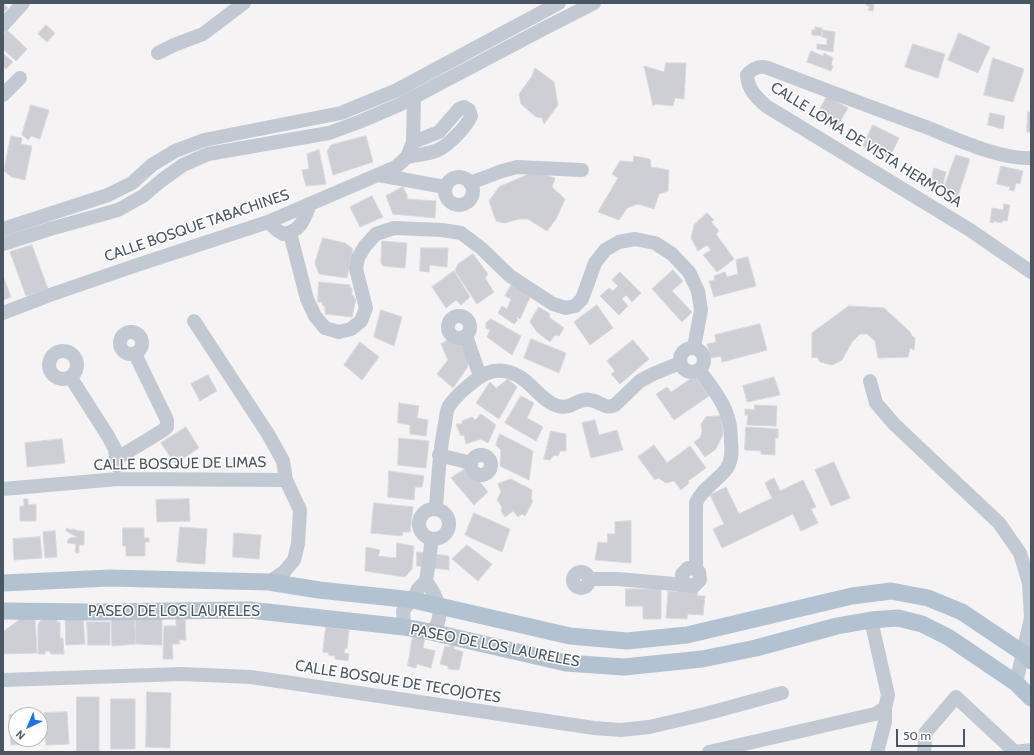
<!DOCTYPE html>
<style>
body{margin:0}
#map{position:relative;width:1034px;height:755px;overflow:hidden;background:#f5f3f3;font-family:Cabin,sans-serif}
canvas{display:block}
.frame{position:absolute;inset:0;border:4px solid #4a5661;pointer-events:none}
.north{position:absolute;left:8px;top:707px;width:40px;height:40px;box-sizing:border-box;background:#fff;border:1px solid #b7bbc0;border-radius:50%;rotate:224deg;font-size:11px;font-weight:700;line-height:16px;text-align:center;color:#4a5661}
.north::after{content:'';display:block;margin:auto;width:14px;height:18px;background:#1a73e8;clip-path:polygon(50% 0,100% 100%,50% 72%,0 100%)}
.scale{position:absolute;left:896px;top:729px;width:69px;height:18px;box-sizing:border-box;border:2px solid #4a5661;border-top:0;padding-left:5px;font-size:12px;line-height:14px;white-space:nowrap;color:#4a5661;-webkit-text-stroke:3px #fff;paint-order:stroke}
</style>
<div id="map">
<canvas width="1034" height="755"></canvas>
<div class="frame"></div>
<div class="north">N</div>
<div class="scale">50 m</div>
</div>
<script>
const context = document.querySelector('canvas').getContext('2d');
context.lineJoin = 'round';
function paint(path, color) {
  context.fillStyle = color;
  context.fill(path, 'evenodd');
}
function trace(path, color, width, dash) {
  context.strokeStyle = color;
  context.lineWidth = width;
  context.lineCap = dash ? 'butt' : 'round';
  context.setLineDash(dash || []);
  context.stroke(path);
}
function drawText(font, color, halo, rows, align = 'center') {
  context.font = font + ' Cabin,sans-serif';
  context.lineWidth = 3;
  context.setLineDash([]);
  context.textBaseline = 'middle';
  context.strokeStyle = halo;
  context.fillStyle = color;
  for (const [text, x, y, turn = 0] of rows) {
    context.save();
    context.translate(x, y);
    context.rotate((+turn || 0) * Math.PI / 180);
    context.textAlign = isNaN(turn) ? turn : align;
    if (halo) context.strokeText(text, 0, 0);
    context.fillText(text, 0, 0);
    context.restore();
  }
}
const building = new Path2D(`
 M3 3 8 8 3 13Z
 M866 3H872L874 5 873 11 868 10 870 7 866 5Z
 M46 25 55 33 47 42 38 34Z
 M815 27 822 28 821 36 812 35V30H815Z
 M7 30 27 49 16 61 3 49V35Z
 M823 30 835 32 833 52 817 49V44L827 45V38L822 37Z
 M959 33 990 47 978 73 948 60Z
 M913 44 945 54 938 78 905 67Z
 M811 51 823 56 824 53 833 58 831 65 833 66 831 71 807 62Z
 M3 53 13 62 6 69 3 66Z
 M993 58 1024 69 1013 102 984 95Z
 M666 63H686L684 99 675 98 673 106 656 104 653 106 644 66 664 72Z
 M535 68 554 82 558 105 544 124 542 118 536 117 521 104 519 94 532 76Z
 M827 96 848 108 836 128 818 113Z
 M31 105 49 110 40 139 31 136 28 140 22 135Z
 M1028 112H1031V132H1027Z
 M990 113 1005 116 1003 129 988 125Z
 M873 125 899 138 889 159 863 146Z
 M11 136 22 138 21 144 32 146 25 180 12 177 4 171Z
 M366 136 373 162 333 175 327 151 331 145Z
 M319 150 326 184 306 186 302 170 309 169 307 154Z
 M956 155 970 159 956 202 941 196Z
 M634 156 650 159 651 167 669 170 668 191 659 194 654 209 638 204 627 208 619 220 598 212 618 178 612 174 620 161 633 162Z
 M1001 166 1023 171 1020 184 1016 183 1014 191 1009 190 1010 187 997 184Z
 M934 168 946 172 942 189 930 186Z
 M534 172 555 178 552 187 565 199 556 219 547 231 528 219H519L505 223 496 221 489 201 499 187Z
 M403 187 407 195V199L436 201 435 218 393 214 386 196Z
 M372 196 383 217 360 227 350 207Z
 M1004 204 1010 205 1007 221 1003 220 1002 223 994 221 993 223 990 222 992 208 1003 210Z
 M707 213 714 220 711 222 719 231 716 234 734 259 717 272 703 255 711 250 707 245 698 251 691 238 694 225Z
 M323 238 345 243 353 249 347 278 319 274 315 263Z
 M382 241 407 243 405 268 383 266 381 263Z
 M32 245 48 289 26 296 10 252Z
 M421 248H448L447 267 430 265 429 272 420 271Z
 M473 254 488 274 485 278 494 292 477 304 455 271 458 264Z
 M748 257 756 286 714 297 709 281 715 280 714 276 725 272 727 277 738 274 736 260Z
 M673 270 683 281 672 291 692 312 682 322 652 289Z
 M454 271 470 297 461 305 456 300 446 308 432 287Z
 M620 272 641 293 632 302 626 295 622 299 628 306 619 315 600 296 609 288 613 291 618 286 612 280Z
 M3 276 11 297 3 300Z
 M319 282 350 285V288H352V295L354 296V298L356 299 352 317 325 314V306H323L322 302H318Z
 M512 284 531 295 520 319 517 317 516 318 518 320 514 324 498 313 502 306 507 309 511 299 505 296Z
 M597 305 613 328 590 345 574 322Z
 M849 306 884 308 910 332 912 336 915 338 914 350 910 348 908 357 878 358 875 341 867 334H860L852 342 842 360 832 365 820 362 817 357 812 358V333Z
 M539 307 550 314 549 317 564 328 559 336 555 335 550 342 537 332 530 322Z
 M381 310 402 317 394 346 374 337Z
 M491 319 521 336 512 355 487 337 490 330 486 328V323Z
 M760 324 767 350 722 362 721 356 711 358 707 344 716 342 715 335Z
 M458 335 469 361 467 368 453 388 437 374 448 360 441 344Z
 M531 339 566 353 559 373 524 358Z
 M633 340 649 359 620 384 611 374 615 371 607 361Z
 M360 342 379 357 362 380 344 365Z
 M208 375 217 391 200 401 191 384Z
 M695 376 709 396 674 420 656 394 667 387 671 392Z
 M774 377 780 395 747 402 743 386Z
 M508 379 517 387 499 419 476 403 490 382 496 388Z
 M521 396 534 403 527 418 543 427 536 441 505 423Z
 M399 403 419 406 417 418 428 420 426 436 410 434V425L398 423Z
 M755 405 777 406 776 426 747 425 748 415H745V409L754 410Z
 M481 414 496 425 488 443 481 439 466 444 464 435 461 436 456 424H462V421L472 417 475 420Z
 M721 416 723 434 716 449 705 457 694 442 700 438 702 431 701 424 706 417Z
 M595 420 599 435 617 430 623 450 591 458 582 423Z
 M186 427 199 448 175 464 161 443Z
 M746 427 778 429V438H775V455L761 454V451L745 450Z
 M551 431 566 434V451H560L558 456 554 455 550 460 544 459Z
 M500 434 533 451 529 480 500 466 501 450 496 445Z
 M399 438 429 441 426 468 398 465Z
 M62 439 65 463 27 467 25 443Z
 M654 445 667 463 690 446 706 468 688 481 689 483 681 490 674 481 666 483 658 478 655 480 638 457Z
 M834 462 850 498 831 506 815 470Z
 M468 467 488 492 474 505 451 478Z
 M389 471 424 476 422 487H415L414 500 388 497Z
 M774 478 780 491 803 480 816 507 811 509 818 523 801 531 793 514 722 548 713 529 724 524 710 495 726 487 739 514 772 498 765 483Z
 M511 479 532 490 531 499 533 501 525 516 522 514 518 517 513 511 505 517 501 511 502 507 497 500 501 492 498 484Z
 M24 499H28V505L36 504V521H20V506H24Z
 M189 499 190 521 157 522 156 500Z
 M374 503 413 507 410 532H403L402 536 371 533Z
 M474 513 510 529 502 552 465 535Z
 M631 521V563L595 560 598 542 606 543 608 541 607 534H615V522Z
 M180 527 207 529 205 564 177 562Z
 M67 528 71 530 73 529 78 531H84V545H79V553H76L75 551 76 544 67 543 68 540 70 538 77 537 66 531Z
 M123 528H144V538H149V542H145V556H126V546H123Z
 M55 531 57 557 45 558 43 532Z
 M234 533 261 535 259 559 233 557Z
 M40 537 42 558 14 560 13 539Z
 M397 543 414 546 412 569 405 577 365 571 366 547 380 550 378 556 396 558Z
 M467 545 492 564 478 581 452 559Z
 M417 552 449 556V570L417 566Z
 M677 588 698 590 697 596H705L703 615 688 614 687 619 666 618 668 591 677 592Z
 M626 589H661V619H643V606H626Z
 M83 616 85 644 66 645 65 617Z
 M134 616 136 644 112 646 111 617Z
 M136 616H162V645L136 644Z
 M176 617H185L186 640H179L180 644H172L173 659H163L164 626H176Z
 M35 618 37 653 3 654V632L20 619Z
 M57 618V622H60V638H63L64 654H51L50 651H45V654H38V624L41 621 40 619Z
 M87 622H110V645H88Z
 M326 627 349 630 347 649 345 648 344 653 349 654 348 661 335 659V656L328 655 329 653 323 652Z
 M413 634 425 636 423 648 435 651 431 668 417 664 416 668 408 666Z
 M450 645 454 646V649L463 652 459 670 448 669V666L440 664 445 646 450 647Z
 M147 692 171 693 170 748 146 747Z
 M77 697H99V751H77Z
 M111 699H135V749H111Z
 M67 712 69 744 46 745 44 713Z
 M31 713V715H16V739H33V743L11 745 9 715Z`);
paint(building, '#cdcfd5');
trace(building, '#d7d9de', 1);
trace(new Path2D(`
 M3 25 23 3
 M158 53 174 45 203 34 244 3
 M3 95 20 78
 M407 157C417 155 429 154 438 150 449 145 467 126 471 116L469 110 464 107 459 109 439 132 413 142
 M1031 158C1001 160 954 138 926 127 873 108 821 88 768 68 759 65 753 68 747 75 748 90 756 97 766 106L970 230 1031 272
 M379 175 445 187
 M445 191a14 14 0 1 1 28 0a14 14 0 1 1-28 0Z
 M470 183 502 171 517 167 582 170
 M268 222 277 230 283 234C301 231 304 220 310 204
 M3 229 108 195 132 183 152 165 175 151 204 140 341 113 397 90 559 3
 M290 233 307 299 315 316 325 328 339 332 351 329 361 321 366 308 356 269 358 258 365 246 376 234 394 228 442 230 461 233 481 248 510 276 553 304 566 308 575 306 582 299 595 263 605 250 619 242 635 239 655 243 672 254 689 272 698 291 701 310 694 347
 M3 244 50 229 118 210 143 196 162 180 183 165 208 154 329 133 359 122 401 104 541 30 594 3
 M3 313 50 295 134 266 268 222 396 167 407 157 413 142 414 98
 M448 327a11 11 0 1 1 22 0a11 11 0 1 1-22 0Z
 M194 321 268 434 283 461 286 480 300 510 298 544 294 560 284 572 269 582
 M120 343a11 11 0 1 1 22 0a11 11 0 1 1-22 0Z
 M466 336 480 376
 M680 360a12 12 0 1 1 24 0a12 12 0 1 1-24 0Z
 M49 365a14 14 0 1 1 28 0a14 14 0 1 1-28 0Z
 M71 378 108 436 115 449 117 466
 M870 381 876 403 894 424 999 523 1020 553 1029 583 1031 618 1016 683
 M439 455 471 463
 M471 465a10 10 0 1 1 20 0a10 10 0 1 1-20 0Z
 M116 459 162 431 167 427V420L135 354
 M3 489 118 479 286 480
 M436 509C438 480 439 452 445 424 446 418 446 411 449 406 455 397 464 389 473 382 483 373 495 368 509 372 529 377 541 402 558 406 572 410 578 397 590 400 600 401 605 410 615 405L640 381 653 374 680 363
 M419 524a15 15 0 1 1 30 0a15 15 0 1 1-30 0Z
 M696 569 688 568 682 574 683 582 690 586H694L700 580 699 572 696 569V503C702 488 718 481 727 468 732 460 732 452 731 442 731 432 730 421 726 412 721 398 708 382 699 370
 M573 580a8 8 0 1 1 16 0a8 8 0 1 1-16 0Z
 M590 579H618L686 585
 M426 581 432 539
 M404 627 403 611 407 605 413 600 418 589 426 581C437 596 447 618 431 632
 M3 680 182 674 251 677 594 728 621 730 649 727 705 714 782 693
 M709 752 875 714 885 708 888 695 871 620
 M877 752 885 722V708
 M924 752 926 732 956 697 1015 752
 M1016 752 1031 750`), '#c1cad2', 14);
trace(new Path2D(`
 M3 583 110 578 269 582 319 590 413 600 570 636 627 641 687 635 852 596 891 591 928 598 962 612 1023 653 1031 661
 M3 611 93 612 249 610 404 627 431 632 566 663 624 667 702 659 756 648 837 626 871 620 898 618 922 624 948 637 1016 683 1031 698`), '#b3c2d1', 17);
drawText('15px', '#4a5661', '#fff', [
 ["CALLE LOMA DE VISTA HERMOSA",866,145,32],
 ["CALLE BOSQUE TABACHINES",197,226,-19],
 ["CALLE BOSQUE DE LIMAS",180,464,-1],
 ["PASEO DE LOS LAURELES",174,612],
 ["PASEO DE LOS LAURELES",495,646,11],
 ["CALLE BOSQUE DE TECOJOTES",398,682,9]
]);
</script>
